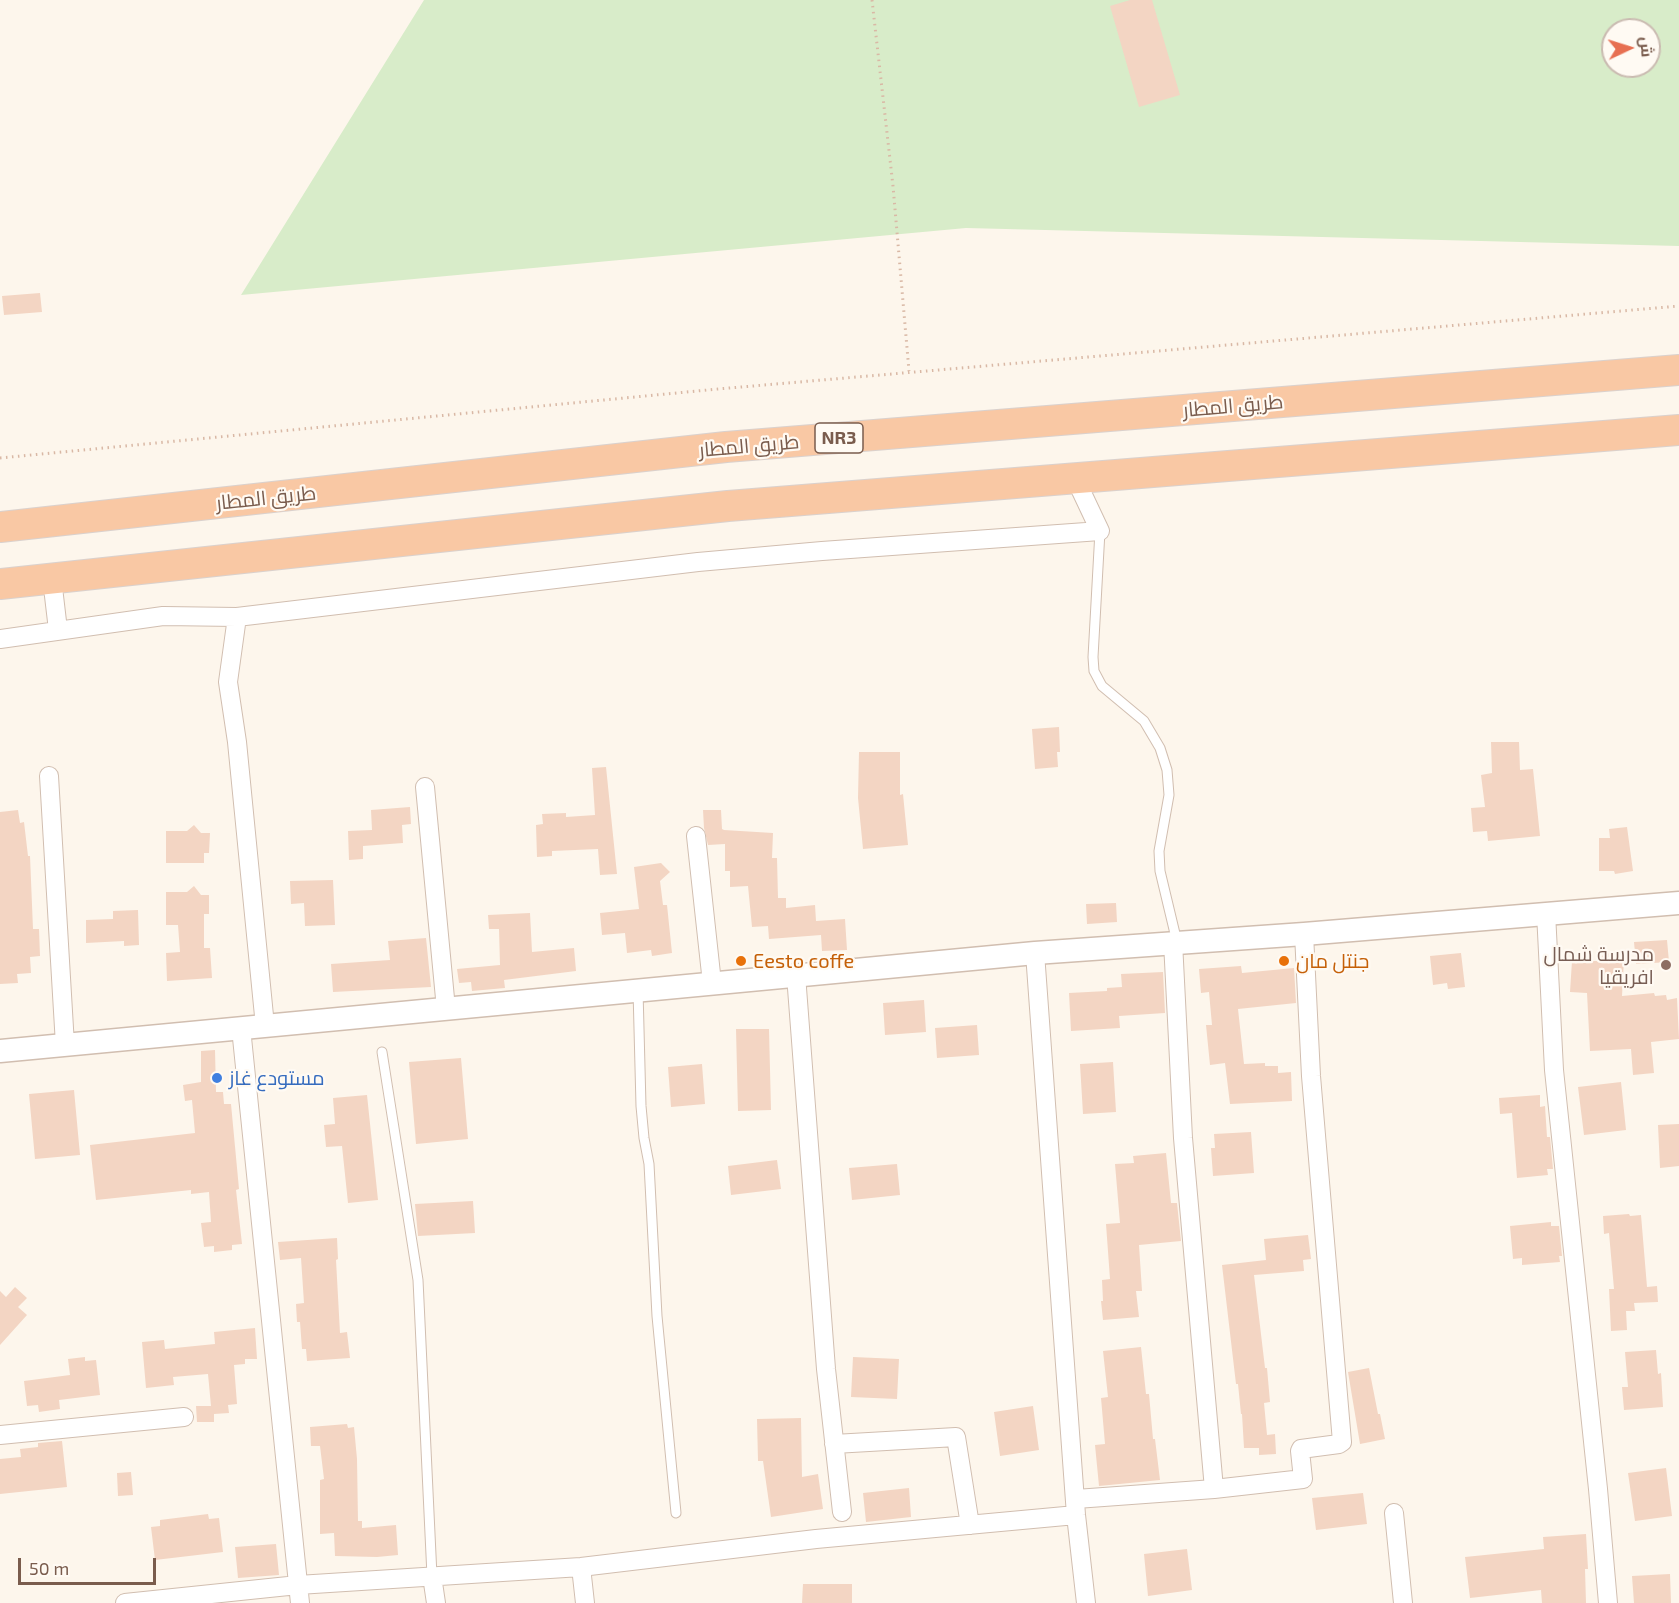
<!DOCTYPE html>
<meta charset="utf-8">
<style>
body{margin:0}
#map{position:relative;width:1679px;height:1603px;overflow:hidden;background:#fdf6ec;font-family:"Exo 2",Cairo,sans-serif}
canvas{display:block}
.north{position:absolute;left:1601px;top:18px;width:60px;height:60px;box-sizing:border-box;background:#fffaf3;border:2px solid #cabbb1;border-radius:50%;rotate:86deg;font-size:16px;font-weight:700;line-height:24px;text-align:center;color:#7a5c4d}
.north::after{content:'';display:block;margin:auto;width:21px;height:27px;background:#e76f51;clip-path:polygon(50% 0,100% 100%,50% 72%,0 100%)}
.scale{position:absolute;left:18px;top:1558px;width:138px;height:27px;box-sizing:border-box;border:3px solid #7a5c4d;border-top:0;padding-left:8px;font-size:18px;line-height:21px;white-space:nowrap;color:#7a5c4d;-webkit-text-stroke:4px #fffaf3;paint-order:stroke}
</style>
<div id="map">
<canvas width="1679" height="1603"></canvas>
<div class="north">ش</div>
<div class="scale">50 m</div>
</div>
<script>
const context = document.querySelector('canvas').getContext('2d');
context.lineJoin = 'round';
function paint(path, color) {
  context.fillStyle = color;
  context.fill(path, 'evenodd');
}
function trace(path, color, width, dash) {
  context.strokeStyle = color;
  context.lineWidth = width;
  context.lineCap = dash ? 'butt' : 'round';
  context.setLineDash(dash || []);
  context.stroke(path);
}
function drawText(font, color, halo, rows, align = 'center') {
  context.font = font + ' "Exo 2",Cairo,sans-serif';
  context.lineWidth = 4.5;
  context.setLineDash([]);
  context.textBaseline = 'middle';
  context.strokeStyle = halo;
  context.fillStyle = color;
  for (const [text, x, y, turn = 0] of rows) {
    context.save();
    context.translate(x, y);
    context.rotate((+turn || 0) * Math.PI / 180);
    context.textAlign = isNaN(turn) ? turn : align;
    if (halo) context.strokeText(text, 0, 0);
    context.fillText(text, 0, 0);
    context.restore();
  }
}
paint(new Path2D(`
 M424 0H1679V246L966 228 241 295ZM1613 30H1649V66H1613Z`), '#d8ecc9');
paint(new Path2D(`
 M1130 0H1152L1180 95 1139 107 1110 6Z
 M40 293 42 312 4 315 2 296Z
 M1059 727 1060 752H1057L1058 767 1035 769 1032 729Z
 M1491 742H1519L1520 770 1533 769 1540 836 1488 841 1487 831 1473 832 1471 808 1485 807 1481 775 1492 773Z
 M859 752H900V795L903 794 908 845 863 849 858 798Z
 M606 767 617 874 600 875 598 849 552 851V856L537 857 536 825 543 824 542 814 566 813V817L595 815 592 768Z
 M410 807 411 824 402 825 403 843 363 846V859L349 860 348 831 372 830 371 810Z
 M18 810 20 823 24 822 28 856H30L33 929H39L40 956 30 957 31 973 17 974 18 983 0 984V812Z
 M703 810H721L722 829 724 830 773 833 772 858H777L778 898H786V908L815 905 816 921 845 919 847 950 822 951 821 935 769 939 768 926 752 927 748 886 730 887V871H725V844L708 845 704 828Z
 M194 825 201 833H210L209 853H204V863H166V831H187Z
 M1627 827 1633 871 1615 874 1614 871H1599V838H1610L1609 829Z
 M661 863 670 872 660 881 663 905H667L672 953 652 956 651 950 627 953 625 933 602 935 600 913 639 909 634 867Z
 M333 880 335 925 305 926 304 903 291 904 290 881Z
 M194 886 201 895H209V914H204V948H210L212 978 167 981 166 953 180 952 178 925H166V892H187Z
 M1116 903 1117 922 1087 924 1086 904Z
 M138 910 139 945 124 946V941L86 943V920L113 919V911Z
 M530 913 532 952 574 948 576 971 504 980 505 988 472 991 471 982 459 983 457 969 500 965 499 929H489L488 915Z
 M426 938 431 987 333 992 331 964 390 960 388 941Z
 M1667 940 1669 962 1636 964 1634 942Z
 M1461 953 1465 987 1448 989 1447 983 1433 985 1430 956Z
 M1610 953 1624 959 1622 996 1654 993 1655 996 1666 995 1667 1000 1677 998 1679 1039 1651 1042 1654 1073 1633 1075 1631 1049 1590 1051 1587 993 1570 992 1572 961H1597L1604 954Z
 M1241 966 1242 973 1294 968 1296 1003 1238 1009 1244 1064 1265 1063V1066H1278V1073L1291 1072 1292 1101 1230 1104 1225 1063 1210 1065 1206 1025H1212L1209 992 1201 993 1199 969Z
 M1163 972 1165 1013 1119 1016 1120 1028 1071 1031 1069 993 1107 991V988L1122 987 1121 974Z
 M924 1000 926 1032 885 1035 883 1003Z
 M977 1025 979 1055 937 1058 935 1028Z
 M736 1029H769L771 1110 738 1111Z
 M215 1050 216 1092H223L224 1104H231L239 1189 236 1190 242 1244 232 1245V1250L214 1252V1246L204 1247 201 1223 211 1222 209 1192 191 1194V1190L96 1200 90 1145 195 1133 192 1100 185 1101 183 1085 201 1082V1051Z
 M461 1058 468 1139 416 1144 409 1062Z
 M1113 1062 1116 1112 1083 1114 1080 1064Z
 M702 1064 705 1104 671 1107 668 1067Z
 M1621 1082 1626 1130 1584 1135 1578 1087Z
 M74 1090 80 1155 35 1159 29 1094Z
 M367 1095 378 1200 348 1203 342 1146 326 1147 324 1125 335 1124 333 1098Z
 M1540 1095V1107L1545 1106 1547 1137H1550L1553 1169H1547L1548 1175 1517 1178 1512 1113 1500 1114 1499 1098Z
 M1679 1124V1166L1660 1168 1658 1125Z
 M1251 1132 1254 1173 1213 1176 1211 1148H1215L1214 1134Z
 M1166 1153 1171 1203H1177L1181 1241 1139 1245 1142 1291H1136L1139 1317 1103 1320 1101 1301H1103L1102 1280 1110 1279 1106 1224 1120 1223 1115 1164 1134 1163 1133 1156Z
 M777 1160 781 1189 731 1195 728 1166Z
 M897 1164 900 1195 852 1200 849 1168Z
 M473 1201 475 1233 418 1236 415 1204Z
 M1629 1214 1630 1216 1641 1215 1647 1287 1657 1286 1658 1302 1634 1303 1635 1311H1626L1627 1330 1611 1331 1609 1289H1614L1609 1233 1604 1234 1603 1216Z
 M1551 1222V1226H1559L1562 1256H1559L1560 1262 1522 1265V1258L1513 1259 1510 1226Z
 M1308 1235 1311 1259 1303 1260 1304 1271 1254 1275 1265 1368H1267L1270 1402 1264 1403 1267 1435 1275 1434 1276 1454 1259 1455V1448H1244L1242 1414H1241L1238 1384H1236L1222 1265 1266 1260 1264 1239Z
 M337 1238 338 1259 336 1260 340 1333 347 1332 350 1358 307 1361 306 1349H302L300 1322H297L296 1304 304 1303 301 1258 280 1260 278 1242Z
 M15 1287 27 1298 18 1307 27 1315 0 1345V1291L6 1297Z
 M255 1328 257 1359H245V1364L234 1365 237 1404 228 1405 229 1413 214 1414V1422H197L196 1406H211L208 1374 173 1377 174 1385 146 1388 142 1342 164 1340 165 1349 215 1344 214 1332Z
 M1141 1347 1146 1394H1149L1153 1439H1155L1160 1480 1099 1486 1095 1445 1105 1444 1101 1398 1108 1397 1103 1351Z
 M1656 1350 1658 1374 1661 1373 1663 1407 1624 1410 1622 1387H1628L1625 1352Z
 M85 1357V1361L96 1360 100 1395 59 1400 60 1409 39 1412 38 1405 27 1406 24 1381 70 1375 68 1359Z
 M853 1357 899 1359 897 1399 851 1397Z
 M1369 1368 1378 1414H1380L1385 1439 1360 1444 1348 1372Z
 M1033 1406 1039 1450 1000 1456 994 1412Z
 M801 1418 802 1477 818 1474 823 1509 771 1517 763 1461H758L757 1419Z
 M347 1424 348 1428 354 1427 357 1459 358 1521H362V1528L396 1525 398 1555 377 1557 335 1556 334 1533 320 1534V1480L324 1479 320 1446H311L310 1427Z
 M62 1441 67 1487 0 1494V1459L21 1457 20 1449 38 1447V1443Z
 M1666 1468 1672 1516 1635 1521 1628 1473Z
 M131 1472 133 1495 118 1496 117 1473Z
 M909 1488 911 1517 866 1522 863 1493Z
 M1363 1493 1367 1524 1316 1530 1312 1498Z
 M208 1514 209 1519 219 1518 223 1552 155 1560 151 1527 160 1526V1520Z
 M1586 1534 1588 1569H1585L1586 1603H1542L1541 1590 1470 1598 1465 1557 1544 1549 1543 1537Z
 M276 1544 279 1575 238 1578 235 1547Z
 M1187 1549 1192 1590 1148 1596 1144 1554Z
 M1670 1574 1671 1603H1634L1632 1576Z
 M803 1584H852V1603H802Z`), '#f3d5c3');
const service = new Path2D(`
 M1100 531 1093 657 1094 671 1102 686 1144 721 1160 748 1167 770 1169 795 1159 851 1160 871 1177 942
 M638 990 641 1106 644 1138 649 1164 657 1316 676 1513
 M382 1052 418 1280 432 1576`);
const minor = new Path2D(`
 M52 579 58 630
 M237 617 228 682 237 742 265 1026
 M0 639 163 616 237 617 698 562 822 551 1100 531 1075 478
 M49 776 65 1045
 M425 787 446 1009
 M696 836 712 983
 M1546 913 1554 1070 1598 1489 1608 1603
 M1173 942 1183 1138 1214 1489
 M1035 953 1076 1515 1086 1603
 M796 975 826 1369 842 1512
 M241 1028 300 1603
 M0 1435 184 1417
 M834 1444 956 1437 970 1525
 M1076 1499 1214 1489 1303 1479 1300 1451 1301 1449 1339 1444 1342 1442 1311 1076 1304 934
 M1394 1513 1403 1603
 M581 1567 585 1603
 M432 1576 436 1603
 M125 1603 298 1585 581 1567 816 1539 1076 1515`);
const tertiary = new Path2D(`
 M0 1051 1035 953 1304 934 1679 903`);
const trunk = new Path2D(`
 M0 527 726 447 1679 370
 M0 584 728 506 1679 430`);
trace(service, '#d1beb0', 11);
trace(minor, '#d1beb0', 20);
trace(tertiary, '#d1beb0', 25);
trace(trunk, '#dad1cd', 32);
trace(new Path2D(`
 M872 0 893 186 909 371
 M0 458 718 389 1679 306`), '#d9b8a5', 3, [1.5, 4.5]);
trace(service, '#fff', 9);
trace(minor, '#fff', 18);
trace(tertiary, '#fff', 22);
trace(trunk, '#f9c8a4', 30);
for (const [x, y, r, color] of [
 [741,961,6,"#e8710a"],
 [1284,961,6,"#e8710a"],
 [1666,965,6,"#8d6e63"],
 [217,1078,6,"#3f7fe0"]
]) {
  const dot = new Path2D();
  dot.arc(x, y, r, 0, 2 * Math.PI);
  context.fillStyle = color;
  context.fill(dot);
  trace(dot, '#fffaf3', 2);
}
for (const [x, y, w] of [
 [839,438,48]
]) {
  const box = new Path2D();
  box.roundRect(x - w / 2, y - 15, w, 30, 4.5);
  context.fillStyle = '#fffaf3';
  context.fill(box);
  trace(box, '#7a5c4d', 1.5);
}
drawText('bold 18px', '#7a5c4d', null, [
 ["NR3",839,438]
]);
drawText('20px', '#7a5c4d', '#fffaf3', [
 ["طريق المطار",1233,406,-5],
 ["طريق المطار",749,446,-5],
 ["طريق المطار",266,498,-6]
]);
drawText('20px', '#785e54', '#fffaf3', [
 ["مدرسة شمال",1654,954],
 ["افريقيا",1654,977]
], 'right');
drawText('20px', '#c56008', '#fffaf3', [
 ["Eesto coffe",753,961],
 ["جنتل مان",1296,961]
], 'left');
drawText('20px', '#366cbe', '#fffaf3', [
 ["مستودع غاز",229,1078]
], 'left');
</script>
